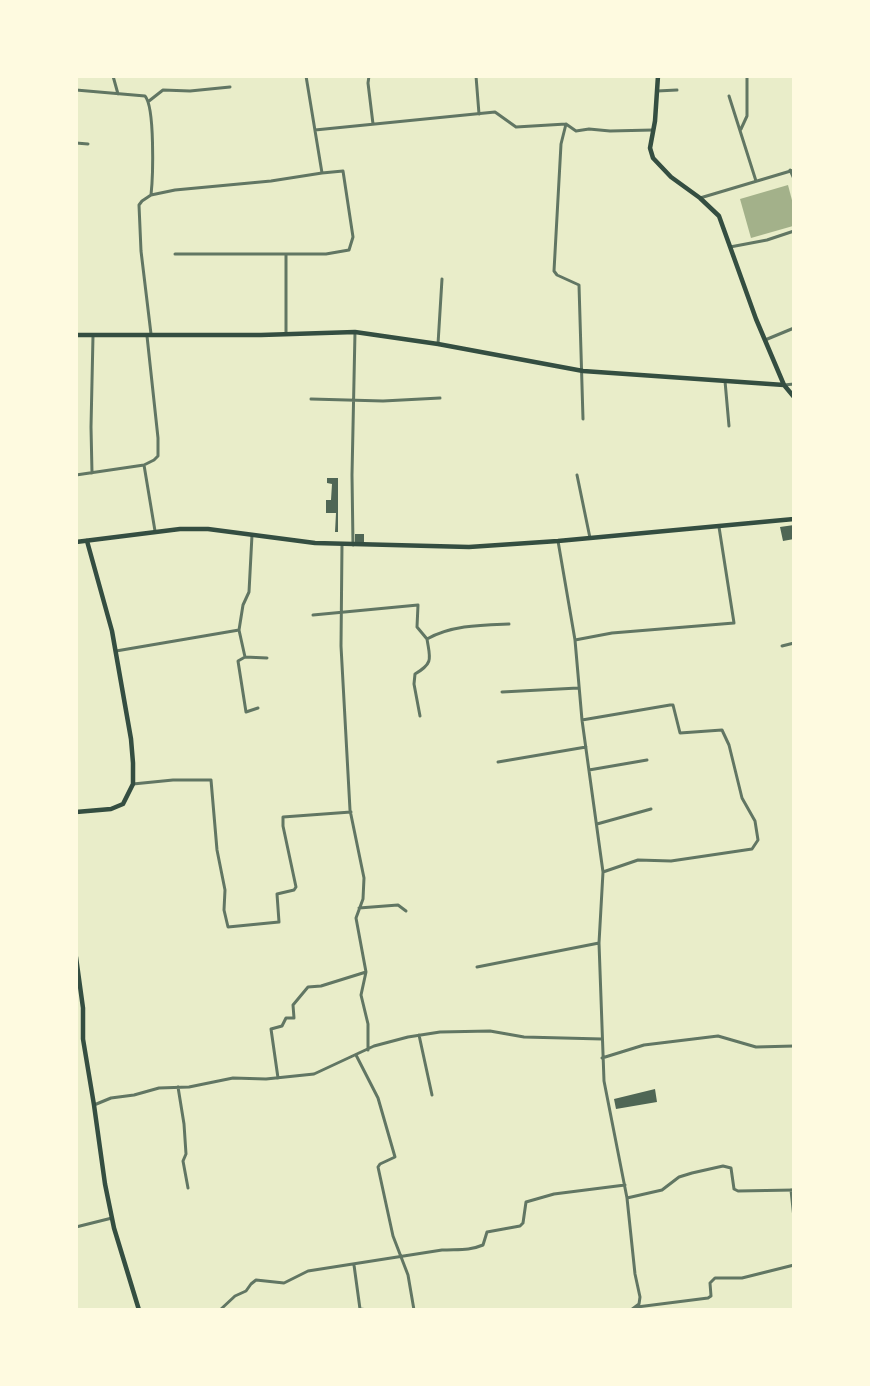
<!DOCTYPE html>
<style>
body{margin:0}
#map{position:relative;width:870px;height:1386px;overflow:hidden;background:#e9edc9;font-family:Commissioner,sans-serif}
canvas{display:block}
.frame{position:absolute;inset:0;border:78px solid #fefae0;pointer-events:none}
</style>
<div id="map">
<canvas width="870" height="1386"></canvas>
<div class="frame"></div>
</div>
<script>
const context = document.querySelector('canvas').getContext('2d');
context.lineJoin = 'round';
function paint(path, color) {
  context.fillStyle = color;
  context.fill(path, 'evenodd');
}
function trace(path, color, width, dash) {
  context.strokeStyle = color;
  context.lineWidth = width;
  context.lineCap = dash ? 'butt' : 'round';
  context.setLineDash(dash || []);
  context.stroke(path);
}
paint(new Path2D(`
 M788 185 793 204V226L751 238 740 199Z`), '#a3b18a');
paint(new Path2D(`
 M327 478H338V532H335L336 513H326V500H331L332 484 327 483Z
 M794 525V539L783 541 780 527Z
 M355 534H364V543L355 542Z
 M655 1089 657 1102 616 1109 614 1099Z`), '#4f6655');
trace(new Path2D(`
 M113 76 118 94
 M369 76 368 83 373 124
 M476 76 479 114
 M76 90 145 96C155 107 153 177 151 195L142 201 139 205 141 251 151 334
 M657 91 677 90
 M729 96 756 181
 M149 101 163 90 190 91 230 87
 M741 129 747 116V76
 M315 130 495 112 516 127 566 124
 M76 143 88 144
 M790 170 794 179
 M151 195 175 190 271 181 322 173
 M700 198 794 170
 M730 247 767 240 794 231
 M175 254H326L349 250 353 237 343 171 322 173 306 76
 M286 332V255
 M765 340 794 328
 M438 344 442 279
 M725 381 729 426
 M784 385 794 384
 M311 399 383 401 440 398
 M583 419 579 285 557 275 554 271 561 144 566 124 576 131 589 129 610 131 653 130
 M144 465 155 531
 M92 473 91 427 93 336
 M76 475 144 465 154 460 158 456V438L147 336
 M577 475 590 538
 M252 535 249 592 243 605 239 630 245 657 267 658
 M558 541 575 640 582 720 603 872 599 943 604 1081 627 1198 635 1274 640 1297 639 1304 631 1310
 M342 544 341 646 350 810 364 878 363 899 356 918 366 972 361 995 368 1024V1050
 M353 545 352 475 355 332
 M313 615 418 605 417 627 427 639C452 625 482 625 509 624
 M575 640 612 633 734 623 719 527
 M782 646 794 643
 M116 651 239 630
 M245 657 238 661 246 712 258 708
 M502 692 578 688
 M420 716 414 684 415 674C434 663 430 658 427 639
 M582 720 670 705H673L680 733 722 730 729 745 742 798 755 821 758 840 752 849 671 861 638 860 603 872
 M498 762 586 747
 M589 770 647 760
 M133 784 173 780H211L217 850 225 890 224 910 228 927 279 922 277 894 294 890 296 887 283 826V817L351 812
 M597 824 651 809
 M359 908 398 905 406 911
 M477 967 599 943
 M419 1035 432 1095
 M356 1055 378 1098 395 1157 380 1164 378 1167 393 1236 408 1275 414 1310
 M602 1058 644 1045 718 1036 756 1047 794 1046
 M278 1078 271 1029 282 1026 286 1018H294L293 1005 308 987 321 986 366 972
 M178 1087 184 1124 186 1154 183 1161 188 1188
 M94 1105 111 1098 134 1095 159 1088 189 1087 233 1078 266 1079 314 1074 374 1046 408 1037 440 1032 490 1031 524 1037 602 1039
 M791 1190 794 1218
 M627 1198 662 1190 679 1177 692 1173 723 1166 731 1168 734 1189 738 1191 794 1190
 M76 1227 112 1218
 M354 1265 360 1309 368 1310
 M637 1307 708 1298 711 1296 710 1283 715 1278H742L794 1265
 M220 1310 235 1296 246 1291 251 1284 256 1280 284 1283 308 1271 442 1250C457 1249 469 1251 483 1245L487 1232 520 1226 523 1223 526 1202 554 1194 625 1185`), '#617663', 3);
trace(new Path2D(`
 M658 76 655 121 650 148 653 158 671 177 700 198 719 216 756 319 784 385 794 397
 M76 335H261L355 332 438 344 583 371 784 385
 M76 812 111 809 123 804 133 784V763L131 739 112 631 87 541
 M76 957 83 1008V1039L94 1105 105 1184 114 1228 139 1310`), '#344e41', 4.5);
trace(new Path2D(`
 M76 542 180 529H208L315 543 469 547 558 541 794 519`), '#344e41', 4.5);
</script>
